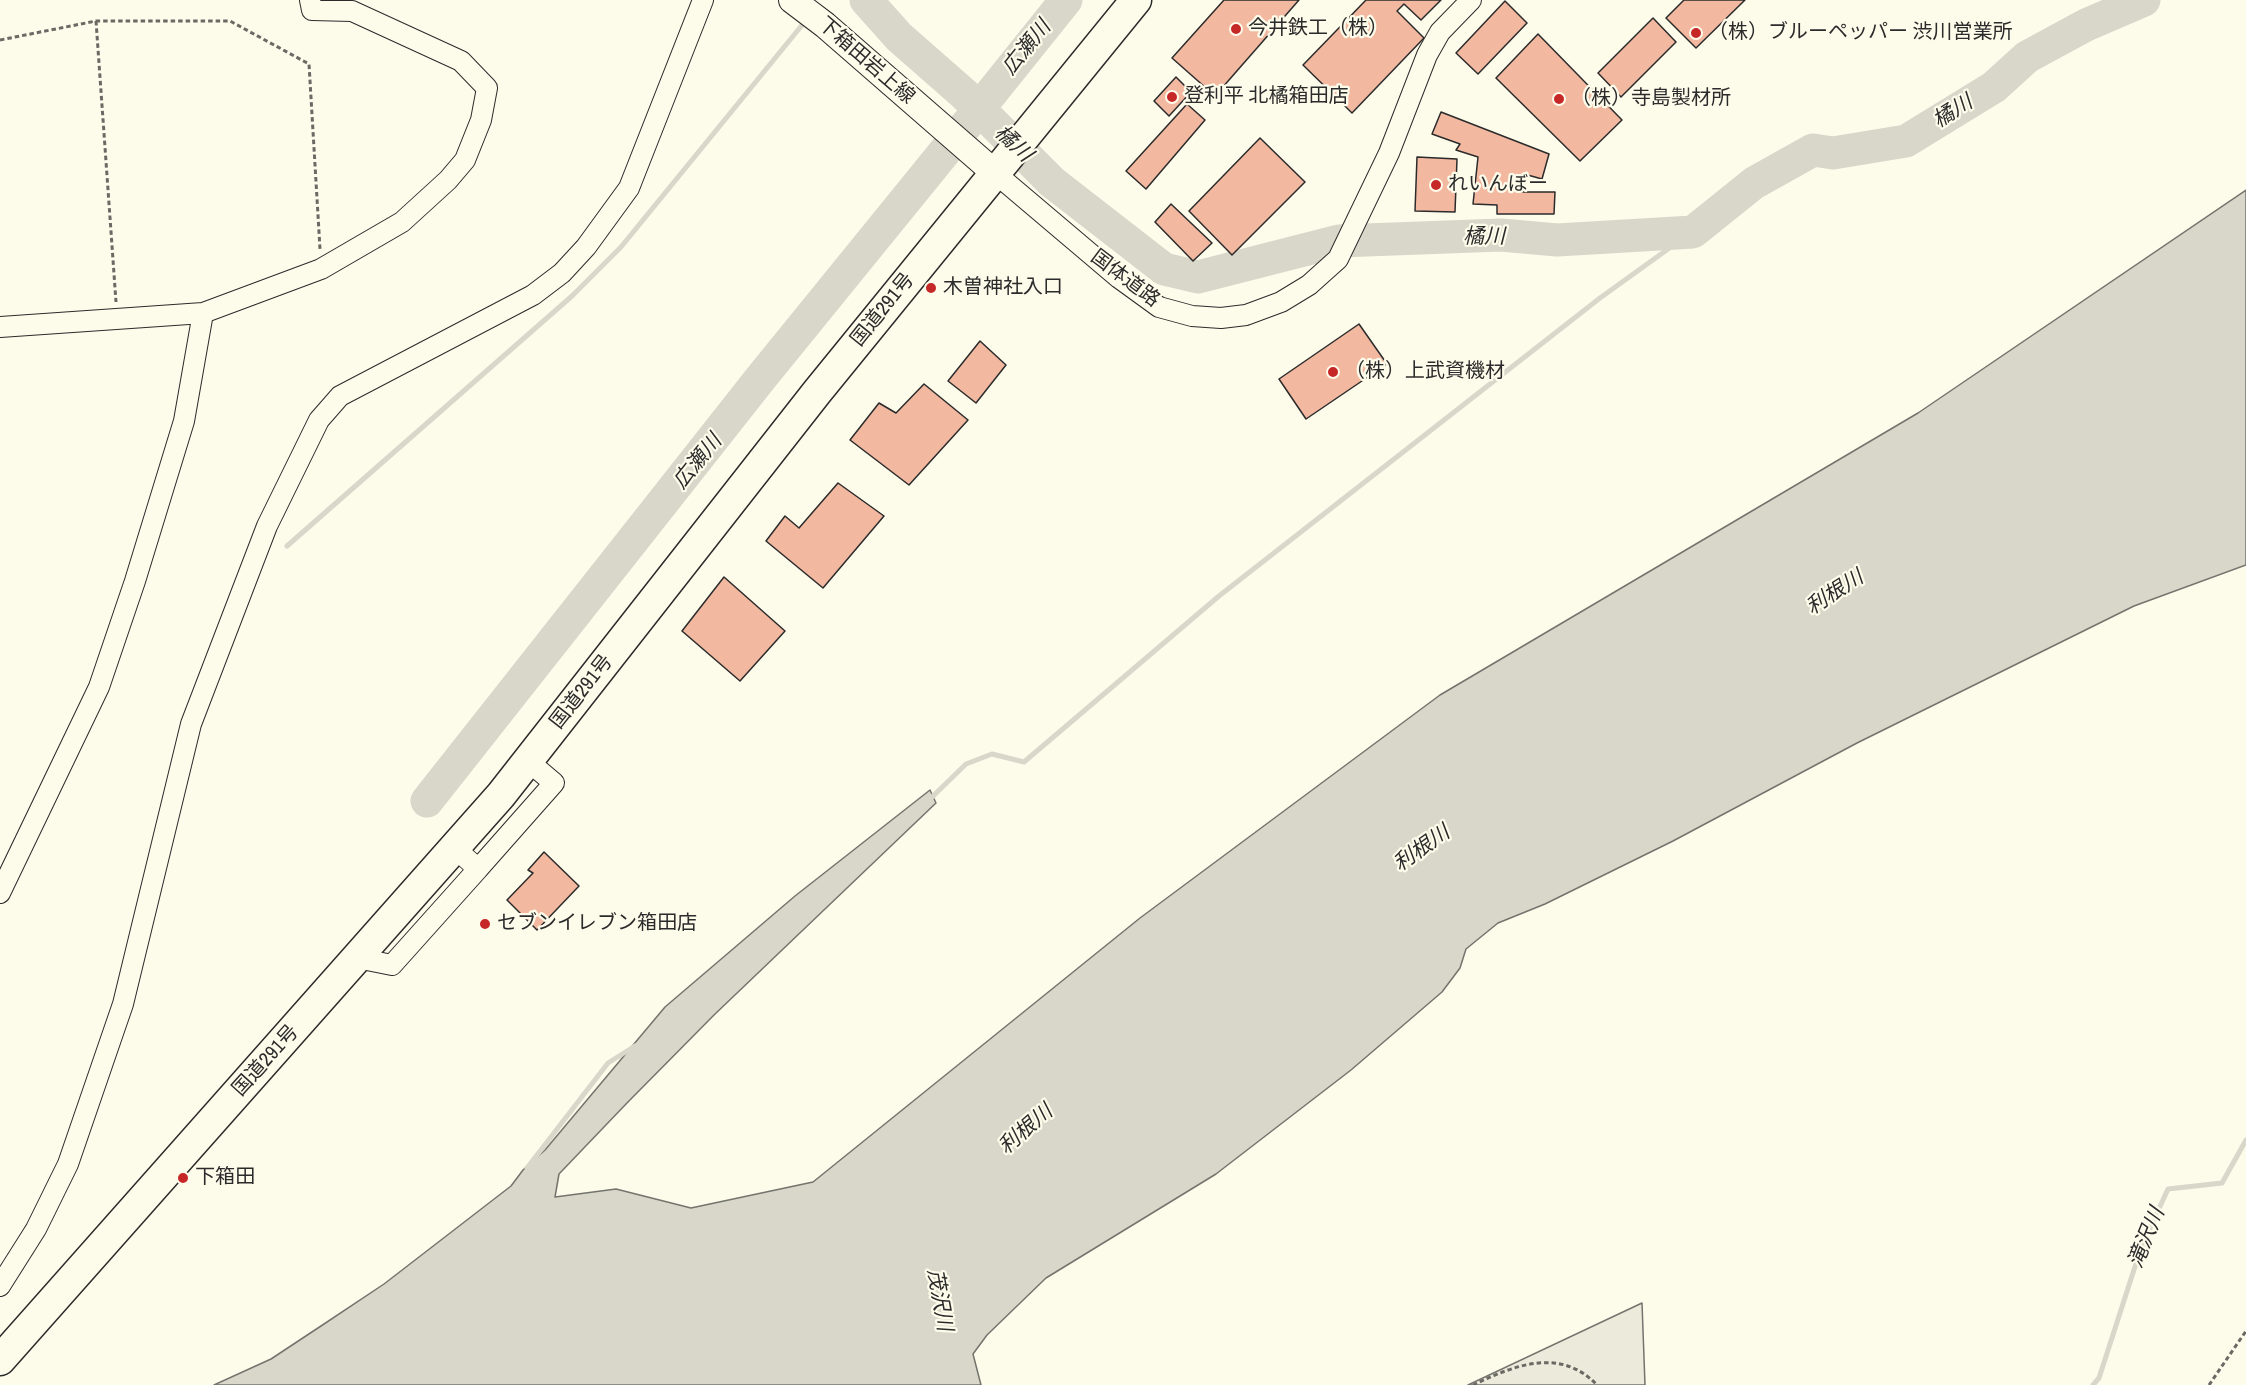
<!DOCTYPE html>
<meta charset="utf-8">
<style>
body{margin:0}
canvas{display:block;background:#fdfbea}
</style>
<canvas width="2246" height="1385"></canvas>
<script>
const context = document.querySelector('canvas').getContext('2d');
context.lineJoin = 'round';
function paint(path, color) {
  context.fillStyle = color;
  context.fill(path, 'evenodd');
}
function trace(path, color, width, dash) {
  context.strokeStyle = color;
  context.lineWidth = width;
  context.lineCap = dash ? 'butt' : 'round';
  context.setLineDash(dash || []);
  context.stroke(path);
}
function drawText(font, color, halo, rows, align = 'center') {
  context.font = font + ' "Archivo Narrow","Noto Sans JP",sans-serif';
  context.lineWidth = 4.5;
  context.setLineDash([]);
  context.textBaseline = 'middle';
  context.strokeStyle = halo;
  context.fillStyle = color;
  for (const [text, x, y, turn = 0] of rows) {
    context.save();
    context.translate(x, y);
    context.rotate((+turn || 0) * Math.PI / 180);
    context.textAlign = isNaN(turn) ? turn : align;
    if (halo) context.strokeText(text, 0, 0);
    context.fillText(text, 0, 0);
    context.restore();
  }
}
const green = new Path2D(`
 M1642 1303 1645 1385H1468Z`);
paint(green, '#ecebdb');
trace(green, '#74746e', 1.5);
const water = new Path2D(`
 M2246 190V565L2134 606 1857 743 1673 841 1545 904 1498 923 1466 949 1460 968 1442 992 1351 1070 1216 1174 1046 1278 987 1335 973 1354 981 1385H214L271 1359 324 1324 384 1284 511 1186 523 1170 545 1150 665 1007 795 896 930 790 936 803 714 1015 626 1104 559 1174 555 1197 616 1189 691 1208 813 1182 1140 918 1440 695 1918 413Z`);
paint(water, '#d8d7c9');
trace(water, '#74746e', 1.5);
trace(new Path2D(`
 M287 546 572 296 621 247 807 19
 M930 799 966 764 992 754 1024 762 1219 596 1600 298 1700 226
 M527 1168 608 1063 635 1046
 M2093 1385 2099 1378 2141 1248 2168 1189 2222 1183 2246 1140`), '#d8d7c9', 5);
trace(new Path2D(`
 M866 0 899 37 964 94 1052 182 1164 269 1198 277 1339 241 1501 235 1557 240 1693 232 1754 183 1813 150 1833 153 1906 141 1994 87 2027 57 2086 25 2144 0
 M989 96 1066 0
 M427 801 760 379 968 123`), '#d8d7c9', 33);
const building = new Path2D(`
 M1224 0H1299L1215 96 1172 58Z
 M1366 0H1441L1421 20 1404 4 1397 11 1424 38 1352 113 1303 65Z
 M1684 0H1745L1696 48 1666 18Z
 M1505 1 1527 23 1478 74 1456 53Z
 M1653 18 1676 42 1621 97 1598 73Z
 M1538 34 1622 120 1580 161 1496 78Z
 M1176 77 1191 92 1169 116 1154 101Z
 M1187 104 1205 120 1146 189 1126 171Z
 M1441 112 1549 154 1542 179 1524 174 1523 192H1555L1554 214H1497V205L1473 204 1478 157 1456 150 1460 144 1432 134Z
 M1260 138 1305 182 1232 255 1189 211Z
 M1417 157 1457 159 1455 212 1415 211Z
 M1171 204 1212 243 1193 261 1155 222Z
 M1359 324 1387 364 1306 419 1279 379Z
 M980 341 1006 365 976 403 948 381Z
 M924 384 968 420 909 485 850 440 879 403 896 413Z
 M838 483 884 516 823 588 766 541 785 516 799 528Z
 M724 577 785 631 740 681 682 631Z
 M544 852 579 886 537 930 507 900 533 873 528 870Z`);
paint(building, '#f2b8a0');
trace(building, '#2b2b2b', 1.5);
const minor = new Path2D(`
 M995 173 1119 278 1159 307 1192 316 1221 318 1246 315 1281 302 1309 285 1338 259 1389 153 1427 55 1440 32 1471 0
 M0 327 203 313 321 269 402 222 448 180 465 160 481 120 487 88 461 61 352 11 312 10 310 0
 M478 869 554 783 528 761
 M0 893 99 687 135 581 184 421 203 313
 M357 958 392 965 478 869 455 848
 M0 1286 36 1229 68 1164 123 1004 191 724 267 526 319 420 340 396 533 295 562 273 586 247 629 188 703 0`);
const major = new Path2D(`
 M792 0 825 25 995 173`);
const highway = new Path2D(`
 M0 1360 501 795 817 392 1136 0`);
trace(minor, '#2b2b2b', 22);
trace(major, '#2b2b2b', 28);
trace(highway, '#2b2b2b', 33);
trace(new Path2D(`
 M96 21 116 302
 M0 40 96 21H230L309 64 320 249
 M1473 1385C1513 1366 1560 1346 1597 1385
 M2209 1385 2246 1331`), '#6a6964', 3, [4.5, 3]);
trace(minor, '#fdfbea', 20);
trace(major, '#fdfbea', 26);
trace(highway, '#fdfbea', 30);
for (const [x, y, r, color] of [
 [1236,29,6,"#c62828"],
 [1696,33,6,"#c62828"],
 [1172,97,6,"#c62828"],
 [1559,99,6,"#c62828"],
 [1436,185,6,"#c62828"],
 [931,288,6,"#c62828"],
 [1333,372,6,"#c62828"],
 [485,924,6,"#c62828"],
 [183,1178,6,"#c62828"]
]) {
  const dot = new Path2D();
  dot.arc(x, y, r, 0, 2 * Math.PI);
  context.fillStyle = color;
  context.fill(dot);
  trace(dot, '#fdfbea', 2);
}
drawText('20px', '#2b2b2b', '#fdfbea', [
 ["今井鉄工（株）",1248,29],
 ["（株）ブルーペッパー 渋川営業所",1708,33],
 ["登利平 北橘箱田店",1184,97],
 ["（株）寺島製材所",1571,99],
 ["れいんぼー",1448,185],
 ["木曽神社入口",943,288],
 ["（株）上武資機材",1345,372],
 ["セブンイレブン箱田店",497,924],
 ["下箱田",195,1178]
], 'left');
drawText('20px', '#2b2b2b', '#fdfbea', [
 ["下箱田岩上線",866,61,41],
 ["国体道路",1125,279,37],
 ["国道291号",883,310,-51],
 ["国道291号",582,692,-52],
 ["国道291号",266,1061,-48]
]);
drawText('italic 21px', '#2b2b2b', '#fdfbea', [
 ["広瀬川",1027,48,-51],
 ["橘川",1953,112,-32],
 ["橘川",1013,144,43],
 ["橘川",1484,237],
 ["広瀬川",698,462,-51],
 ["利根川",1835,593,-33],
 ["利根川",1422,849,-35],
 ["利根川",1026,1130,-41],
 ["滝沢川",2147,1238,-68],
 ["茂沢川",939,1300,80]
]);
</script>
